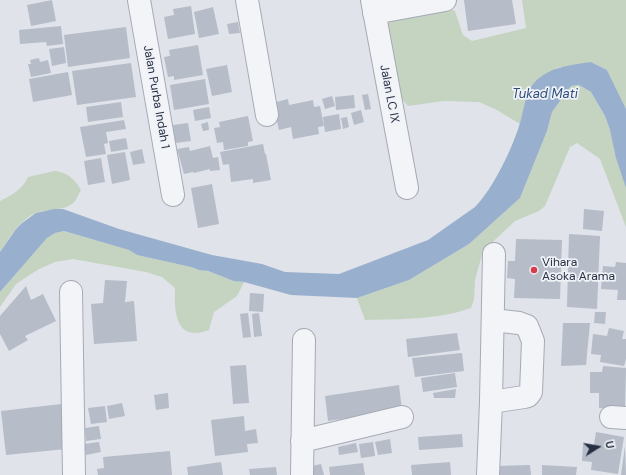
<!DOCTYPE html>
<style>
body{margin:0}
#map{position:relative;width:626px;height:475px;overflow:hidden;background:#e0e3ea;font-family:"DM Sans",sans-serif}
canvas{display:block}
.north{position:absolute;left:578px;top:427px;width:40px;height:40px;-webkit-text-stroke:3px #eff2f7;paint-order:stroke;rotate:79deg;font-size:11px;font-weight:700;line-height:16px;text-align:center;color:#273043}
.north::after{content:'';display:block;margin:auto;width:14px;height:18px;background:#273043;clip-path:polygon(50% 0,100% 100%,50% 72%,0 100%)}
</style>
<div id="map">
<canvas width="626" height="475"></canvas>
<div class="north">U</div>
</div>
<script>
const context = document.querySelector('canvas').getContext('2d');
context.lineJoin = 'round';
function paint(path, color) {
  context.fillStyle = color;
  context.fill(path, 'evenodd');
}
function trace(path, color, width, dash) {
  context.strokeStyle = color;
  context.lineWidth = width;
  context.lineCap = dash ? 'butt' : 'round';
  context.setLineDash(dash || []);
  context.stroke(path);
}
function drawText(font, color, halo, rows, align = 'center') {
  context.font = font + ' "DM Sans",sans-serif';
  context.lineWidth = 3.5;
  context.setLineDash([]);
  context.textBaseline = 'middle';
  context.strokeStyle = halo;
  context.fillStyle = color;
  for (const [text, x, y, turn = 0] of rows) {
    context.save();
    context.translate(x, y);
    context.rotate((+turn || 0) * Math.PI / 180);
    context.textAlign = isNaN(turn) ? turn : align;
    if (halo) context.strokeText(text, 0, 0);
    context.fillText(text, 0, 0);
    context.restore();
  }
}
paint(new Path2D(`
 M522 0H626V109L607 70 591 62 557 68 527 97 520 124 497 110 479 102 444 101 408 106 402 99 399 91 387 25 391 18 447 8 455 11 463 35 472 41 526 28Z
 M579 85 591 92 605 116 610 130 626 188V227L600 159 577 143 570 147 545 206 539 211 515 221 483 251 475 280 474 299 471 308C437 320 400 319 365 320L357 298 409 280 469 244 520 198 547 131 552 112 571 86Z
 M54 171C67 172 74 178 81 190 79 193 77 198 75 201 65 212 49 208 36 213 19 220 10 237 0 252V201C12 195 23 189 28 177Z
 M64 231 129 250 137 255 191 267C197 270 203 270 210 272 222 276 232 281 244 282L237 296 214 312 209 330C175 343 174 311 175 288L162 277 146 272 73 259 55 262 39 269 16 284 0 307V292L47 238 55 233Z`), '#c4d4c0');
paint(new Path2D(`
 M591 62 607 70 626 109V188L616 158 610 130 605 116 591 92 579 85 571 86 552 112 547 131 520 198 469 244 409 280 357 298 291 295 244 282 234 281 208 271 199 270 191 267 137 255 129 250 64 231 55 233 47 238 0 292V252L16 229 22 223 36 213 54 209H63L119 229 212 255 262 264 285 272 339 274 428 240 475 207C493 189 513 147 520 123 524 110 525 94 534 83 548 67 571 65 591 62Z`), '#98afcd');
paint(new Path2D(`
 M52 0 56 21 31 26 27 5Z
 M464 0H512L516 24 468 31Z
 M191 6 195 34 168 39 164 17 174 15 173 9Z
 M213 7 219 34 199 38 194 12Z
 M238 22 240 33 229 34 227 24Z
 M61 26 63 44 47 46 46 42 20 44 19 30Z
 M126 27 130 58 68 67 64 35Z
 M198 45 203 75 174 80V76L168 77 164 57 170 56 169 50Z
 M64 47 66 63 52 66 49 49Z
 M39 58 40 62 48 60 51 73 31 77 28 64H31L30 60Z
 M131 63 136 97 77 105 72 71Z
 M227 65 232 92 212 96 206 69Z
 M68 72 72 95 33 102 29 79Z
 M205 79 209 104 174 110 170 85Z
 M368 94 371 109 365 110 362 95Z
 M354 95 355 108 336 110 335 97Z
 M332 96 335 106 325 109 322 99Z
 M288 99 289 105 313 100 314 107 320 106 324 126 318 127 319 134 293 139 291 127 279 130 273 103Z
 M121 102 123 117 88 122 86 107Z
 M209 107 211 118 195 121 193 110Z
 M361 110 364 122 354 125 351 113Z
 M339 114 341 129 325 132 323 117Z
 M248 116 253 141 248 142V146L224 150 223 142 217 143 214 128 220 127 219 122Z
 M347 117 349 127 343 129 341 118Z
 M124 120 126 129 106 132 108 143 104 144 106 154 86 157 80 127Z
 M208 122 209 130 203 131 201 124Z
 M188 123 191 141 175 143 173 125Z
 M126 138 128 149 111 152 109 141Z
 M263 144 265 154H266L271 180 253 183V179L231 182 229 164 223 165 220 152Z
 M210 146 213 158 218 157 220 170 210 171V169L194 173 193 172 184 174 177 149 189 147 190 151Z
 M142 149 145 163 133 165 130 152Z
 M125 152 130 180 112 184 107 155Z
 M101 158 105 182 88 185 84 161Z
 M212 184 219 224 198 228 191 188Z
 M584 209 604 211 602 231 583 229Z
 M569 234 600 236 597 309 567 307Z
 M516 239 562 240 560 299 514 298 515 279 507 278 508 261H515Z
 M616 262 626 263V300H617L618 290 601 289 603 266 615 267Z
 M105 280 127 281 125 302 134 301 137 341 94 344 91 304 103 303Z
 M26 286 31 300 43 294 56 321 25 336 28 340 9 351 0 334V316Z
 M250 293 264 294 263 312 249 311Z
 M595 312H606L605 324 594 323Z
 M248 313 251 337 243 338 240 314Z
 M259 313 262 336 254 337 252 314Z
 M563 323H590L586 365 561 366Z
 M609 328 624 331 622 339H626V359L624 366 600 362 601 355 591 354 593 334 607 336Z
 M457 333 460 350 408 357 406 339Z
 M462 353 464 371 415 377 412 358Z
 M246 365 249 403 233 404 230 366Z
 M603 366 626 368 625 409 599 408V393H590V372H602Z
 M455 373 457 387 423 392 421 378Z
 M399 385 402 410 328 421 325 396Z
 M456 389 455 398H434L433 393Z
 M168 393 169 408 156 410 154 395Z
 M122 403 125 416 109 419 107 406Z
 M61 404 66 449 6 455 1 411Z
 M105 406 107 422 91 424 88 408Z
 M244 416 245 431 256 429 258 443 247 444 248 452 215 456 211 420Z
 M99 426 101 439 86 441 85 428Z
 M596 432 624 437 618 474 591 470 592 462 582 461 583 444 594 445Z
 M462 434 463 447 419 450 418 437Z
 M390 439 392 453 378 455 375 442Z
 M99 442 101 452 86 455 84 444Z
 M373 442 375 456 361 458 359 444Z
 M356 443 358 452 339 455 338 447Z
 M625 446 626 475H621Z
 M170 451 172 475H98L97 469 104 468 103 457Z
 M221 462 223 475H188L187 467Z
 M450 462 451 475H412L411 465Z
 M363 463 365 475H330L329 467Z
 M321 464 324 475H308L307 467Z
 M530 465 531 475H497L496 466Z
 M542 465 577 467 576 475H542Z
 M276 467 277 475H250L249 469Z`), '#b6bcc8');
const minor = new Path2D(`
 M139 0 173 195
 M247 0 267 115
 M372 0 407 188
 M374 13 445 0
 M71 292 74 475
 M491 402 524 397 528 396 531 392 533 341 527 326 519 323 493 320
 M611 417 626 418
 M302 441 402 417
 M302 475 304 340
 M488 475 491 402 494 254`);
trace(minor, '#a5aab5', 24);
trace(minor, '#f3f4f8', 22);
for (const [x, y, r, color] of [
 [534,270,4,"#d83b4c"]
]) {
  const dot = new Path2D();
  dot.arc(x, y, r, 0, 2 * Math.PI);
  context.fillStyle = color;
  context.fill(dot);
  trace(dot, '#eff2f7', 1.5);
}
drawText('12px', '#273043', '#eff2f7', [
 ["Jalan LC IX",389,94,79],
 ["Jalan Purba Indah 1",156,97,80]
]);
drawText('12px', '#273043', '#eff2f7', [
 ["Vihara",542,263],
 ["Asoka Arama",542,277]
], 'left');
drawText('italic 13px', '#2e4d7a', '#eff2f7', [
 ["Tukad Mati",545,95]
]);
</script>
